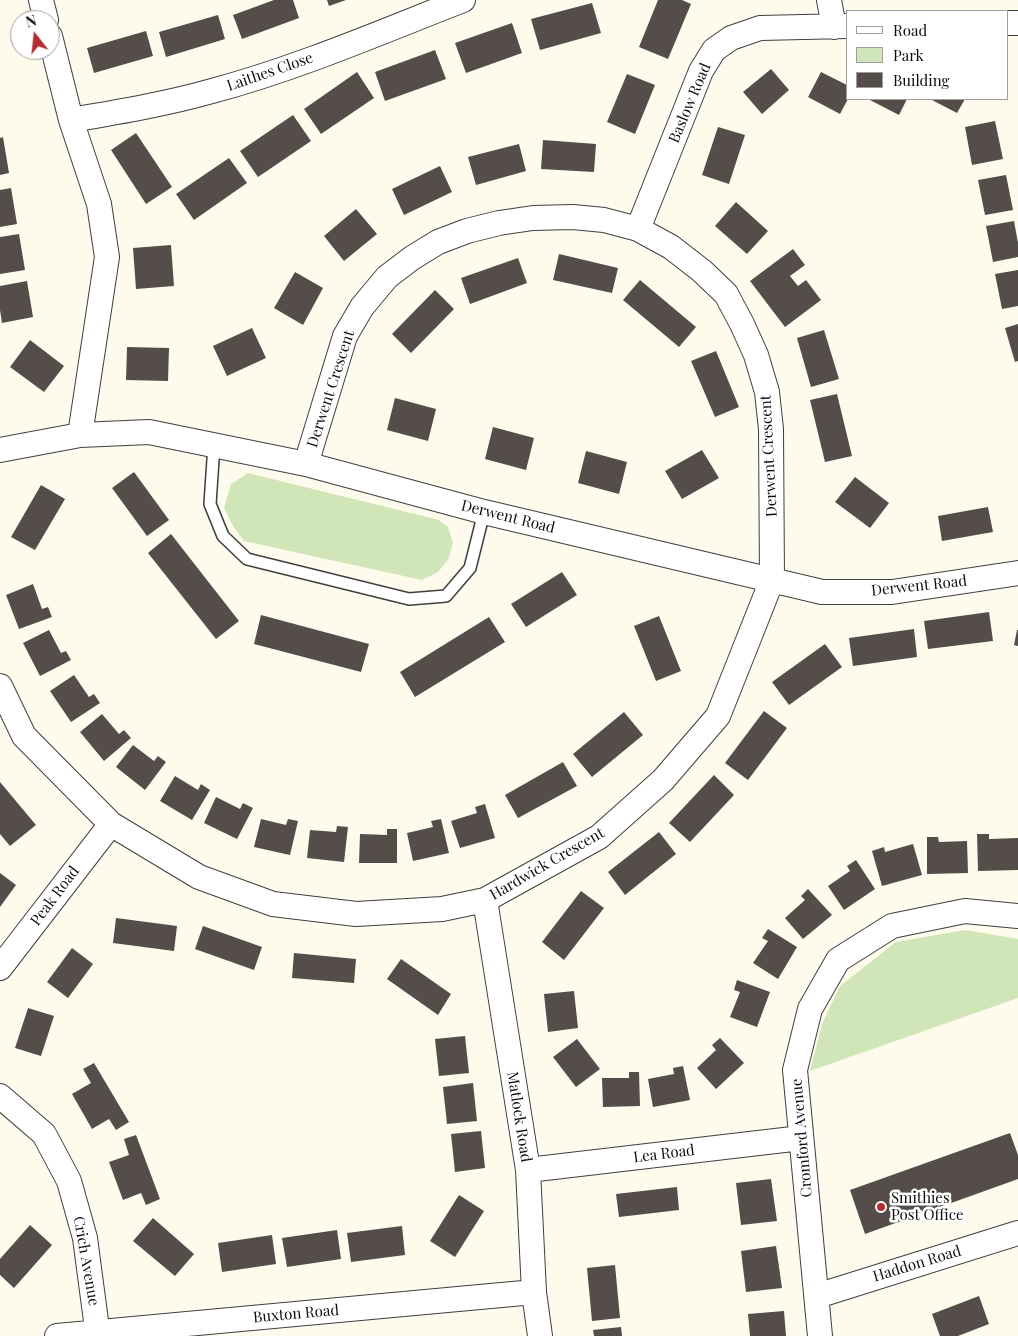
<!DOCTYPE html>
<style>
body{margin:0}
#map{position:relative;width:1018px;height:1336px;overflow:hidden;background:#fefbec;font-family:"Playfair Display",serif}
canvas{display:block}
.legend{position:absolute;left:846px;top:10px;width:162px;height:90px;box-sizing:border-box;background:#fff;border:1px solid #9e9e9e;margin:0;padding:6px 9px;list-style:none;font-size:15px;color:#0c0c0c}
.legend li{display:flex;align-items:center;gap:10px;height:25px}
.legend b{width:25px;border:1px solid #9e9e9e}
.north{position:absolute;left:10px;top:10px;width:50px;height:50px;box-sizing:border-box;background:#fff;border:1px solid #9e9e9e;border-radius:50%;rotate:344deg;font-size:14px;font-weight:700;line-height:20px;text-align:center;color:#0c0c0c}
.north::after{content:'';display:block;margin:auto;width:18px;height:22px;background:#b42c32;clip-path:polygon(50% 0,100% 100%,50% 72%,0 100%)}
</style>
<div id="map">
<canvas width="1018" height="1336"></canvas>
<ul class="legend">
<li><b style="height:6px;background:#fff"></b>Road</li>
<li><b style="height:14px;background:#d0e6b8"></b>Park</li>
<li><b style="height:14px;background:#544d49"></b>Building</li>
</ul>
<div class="north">N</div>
</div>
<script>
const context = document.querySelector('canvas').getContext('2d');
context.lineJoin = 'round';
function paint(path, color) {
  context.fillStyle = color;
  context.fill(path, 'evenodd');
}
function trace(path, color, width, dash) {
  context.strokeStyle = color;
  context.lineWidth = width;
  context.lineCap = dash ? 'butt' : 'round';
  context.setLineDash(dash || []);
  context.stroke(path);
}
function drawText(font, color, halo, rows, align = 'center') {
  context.font = font + ' "Playfair Display",serif';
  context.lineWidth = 5;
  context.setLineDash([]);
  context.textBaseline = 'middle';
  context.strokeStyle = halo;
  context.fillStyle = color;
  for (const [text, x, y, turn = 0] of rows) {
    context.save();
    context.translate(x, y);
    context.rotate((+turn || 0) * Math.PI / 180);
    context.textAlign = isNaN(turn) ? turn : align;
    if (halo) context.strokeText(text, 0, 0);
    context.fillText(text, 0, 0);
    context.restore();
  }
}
paint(new Path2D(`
 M248 473 439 520 448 527 453 543 448 560 438 572 422 580 244 541 233 526 224 508 231 484Z
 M965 930 1018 939V998L810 1071 822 1024 840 986 896 942Z`), '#d0e6b8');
paint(new Path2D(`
 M274 0H293L299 18 242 39 233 15Z
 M327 0H346L329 6Z
 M658 0H682L691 4 668 59 639 47Z
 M592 3 601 33 540 50 531 19Z
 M218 15 225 39 166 57 159 32Z
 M512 23 522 53 466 73 455 43Z
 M146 31 153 56 94 73 87 48Z
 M435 50 446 79 385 101 375 72Z
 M771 69 789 90 762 114 743 92Z
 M357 72 374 98 321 134 304 109Z
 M821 72 847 85V99H848L840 114 808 97Z
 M627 74 655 85 635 134 607 122Z
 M868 99H907L899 115Z
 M930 99H965L957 113Z
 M293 115 311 141 258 177 240 151Z
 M995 121 1003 159 972 165 965 127Z
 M718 127 745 135 729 184 702 175Z
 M136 133 172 187 146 204 111 150Z
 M3 137 9 173 0 175V138Z
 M543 140 596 144 594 172 541 169Z
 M519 144 526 171 476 185 468 157Z
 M229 158 247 183 194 220 176 194Z
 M440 166 452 192 404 215 392 189Z
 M1006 175 1013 210 985 215 978 180Z
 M11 188 17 224 0 227V190Z
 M736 202 768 231 747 254 715 226Z
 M356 209 377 234 344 261 324 236Z
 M1014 221 1018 243V257L993 262 986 226Z
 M19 234 25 270 0 274V237Z
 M171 245 174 286 136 289 133 248Z
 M793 249 805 265 790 276 798 286 806 280 821 300 785 327 750 281Z
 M559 254 618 268 612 293 553 280Z
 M518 258 527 283 470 304 461 278Z
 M1018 270V306L1002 309 995 274Z
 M295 272 323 288 303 325 274 308Z
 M640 280 696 327 679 347 623 300Z
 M27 281 33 317 2 323 0 310V286Z
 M435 290 454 309 411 353 392 334Z
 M1018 324V361L1015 362 1005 328Z
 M252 328 266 358 227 376 213 346Z
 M824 330 839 379 811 387 797 338Z
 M30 340 64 366 44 392 10 367Z
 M127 347 169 348 168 381 126 380Z
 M716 351 739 407 715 417 691 361Z
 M837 394 852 456 825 462 810 400Z
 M395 398 436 409 428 441 387 430Z
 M493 427 534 438 526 470 485 459Z
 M702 450 719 478 682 499 665 471Z
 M586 451 627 462 619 494 578 483Z
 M134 472 169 520 147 536 112 488Z
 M855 477 889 503 870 528 835 502Z
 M41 485 65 499 35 550 11 537Z
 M988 507 993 532 942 541 938 516Z
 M171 534 239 621 216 639 148 553Z
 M562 572 577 595 526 627 511 604Z
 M33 584 42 609 48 607 52 617 19 629 6 595Z
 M989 612 993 641 928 649 924 621Z
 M261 615 369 644 361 672 254 644Z
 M659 616 681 671 656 681 634 626Z
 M489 617 505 642 415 697 400 672Z
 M914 629 917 657 853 666 849 638Z
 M49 630 61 653 66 651 71 660 40 676 23 643Z
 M1017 630H1018V646L1014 645Z
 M825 644 842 667 789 705 772 682Z
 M74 675 89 697 94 694 100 703 71 722 50 691Z
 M764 711 787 728 748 780 725 763Z
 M624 712 643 735 592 777 573 754Z
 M102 714 119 734 124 730 131 738 104 761 80 732Z
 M133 745 154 761 158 756 166 762 145 790 116 767Z
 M563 762 577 786 518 818 505 795Z
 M714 775 734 795 690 842 669 823Z
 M175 776 198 790 201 784 210 790 192 820 160 801Z
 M0 782 36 825 10 846 0 834Z
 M216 797 240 809 243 803 253 808 237 839 204 823Z
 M485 804 495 838 460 848 451 821 477 813 475 807Z
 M261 819 286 825 288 819 298 821 290 855 254 847Z
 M441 819 449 853 413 861 407 833 433 827 431 821Z
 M337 826 348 827 344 862 307 858 310 830 336 832Z
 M387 829H397V863H359L360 834 387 835Z
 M659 832 676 854 625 895 608 872Z
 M977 834H989V839L1018 838V870L978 871Z
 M927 837H938L939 842 967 841 968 873 927 874Z
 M913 844 922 875 882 886 872 851 884 847 885 852Z
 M856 860 875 889 844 910 828 886 850 871 847 866Z
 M0 873 16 885 0 907Z
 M808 889 832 915 803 939 785 918 805 900 801 896Z
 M581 891 604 908 564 960 542 942Z
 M116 918 177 926 174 951 113 943Z
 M203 926 262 947 254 970 195 949Z
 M768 929 797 947 778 979 753 963 768 941 762 938Z
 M72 948 93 964 68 998 47 982Z
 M294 953 356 959 354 983 292 978Z
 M401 959 451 994 438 1015 387 979Z
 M737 980 770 992 757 1027 730 1017 740 992 734 990Z
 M574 991 578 1028 548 1032 544 994Z
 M28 1008 54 1016 41 1056 15 1048Z
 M465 1036 469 1073 439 1076 435 1039Z
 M720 1038 744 1063 716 1089 697 1068 716 1050 712 1045Z
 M577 1039 600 1069 576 1087 553 1057Z
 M94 1063 129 1122 116 1130 109 1119 92 1129 72 1094 91 1083 83 1069Z
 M683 1066 690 1100 653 1107 648 1079 674 1074 673 1068Z
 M629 1072H639L640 1106 603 1107 602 1078H629Z
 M473 1083 477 1121 447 1124 443 1087Z
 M481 1131 485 1168 455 1172 451 1134Z
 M1010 1133 1018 1155V1179L865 1234 850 1190Z
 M136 1135 160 1199 146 1205 141 1193 123 1200 109 1162 129 1155 124 1139Z
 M771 1179 777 1221 741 1225 736 1183Z
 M677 1187 679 1210 619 1217 616 1194Z
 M459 1195 484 1211 455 1257 430 1241Z
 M153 1218 194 1254 175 1276 133 1241Z
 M30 1225 52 1245 14 1288 0 1275V1259Z
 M402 1226 405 1255 351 1262 347 1233Z
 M337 1230 341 1259 287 1267 282 1238Z
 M272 1235 276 1264 222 1272 218 1243Z
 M776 1246 782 1288 746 1292 741 1251Z
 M615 1265 620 1318 592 1321 587 1268Z
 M979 1296 989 1324 958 1336H940L932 1314Z
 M784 1311 786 1336H750L748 1314Z
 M621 1327 622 1336H594L593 1330Z`), '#544d49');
const lane = new Path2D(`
 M214 445 210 504 223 536 247 559 409 599 446 596 470 568 484 512`);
const street = new Path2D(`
 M41 0 46 20
 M829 0 834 27
 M1007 23H1018
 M50 36 71 120 99 204 107 257 80 435
 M71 120C118 112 166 104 212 91 298 68 381 32 463 0
 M638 229 701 71 714 50 731 38 760 28 847 26
 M0 450 80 435 149 432 306 464 484 512 822 592H892L1018 573
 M0 686 24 736 111 824 199 877 273 904 356 914 442 909 485 900 599 837 663 780 718 716 772 580 771 429 767 392 756 355 742 324 726 294 702 271 671 247 638 229 604 220 573 217 533 218 499 223 467 231 438 242 412 258 387 277 362 307 345 336 306 464
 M485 900 528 1170 534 1292 540 1336
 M0 968 111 824
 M0 1096 44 1134 69 1181 85 1238 98 1336
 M528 1170 801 1138
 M817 1296 1018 1233
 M57 1336 534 1292
 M820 1336 795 1070 810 1009 838 960 892 926 965 911 1018 916`);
trace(lane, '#3f3f3f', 14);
trace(street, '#3f3f3f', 26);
trace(lane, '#fff', 11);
trace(street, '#fff', 24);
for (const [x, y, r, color] of [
 [881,1207,5,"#b42c32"]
]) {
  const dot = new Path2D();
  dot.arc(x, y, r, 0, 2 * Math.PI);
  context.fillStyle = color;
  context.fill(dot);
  trace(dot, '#fff', 2);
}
drawText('15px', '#0c0c0c', '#fff', [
 ["Laithes Close",270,72,-19],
 ["Baslow Road",690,103,-67],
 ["Derwent Crescent",331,389,-72],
 ["Derwent Crescent",769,456,-93],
 ["Derwent Road",508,517,14],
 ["Derwent Road",919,586,-6],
 ["Hardwick Crescent",547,864,-30],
 ["Peak Road",55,896,-53],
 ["Matlock Road",519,1117,81],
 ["Cromford Avenue",802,1138,-95],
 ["Lea Road",664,1154,-7],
 ["Crich Avenue",86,1261,80],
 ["Haddon Road",917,1264,-17],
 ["Buxton Road",296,1314,-5]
]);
drawText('15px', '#0c0c0c', '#fff', [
 ["Smithies",891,1198],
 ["Post Office",891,1215]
], 'left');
</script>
